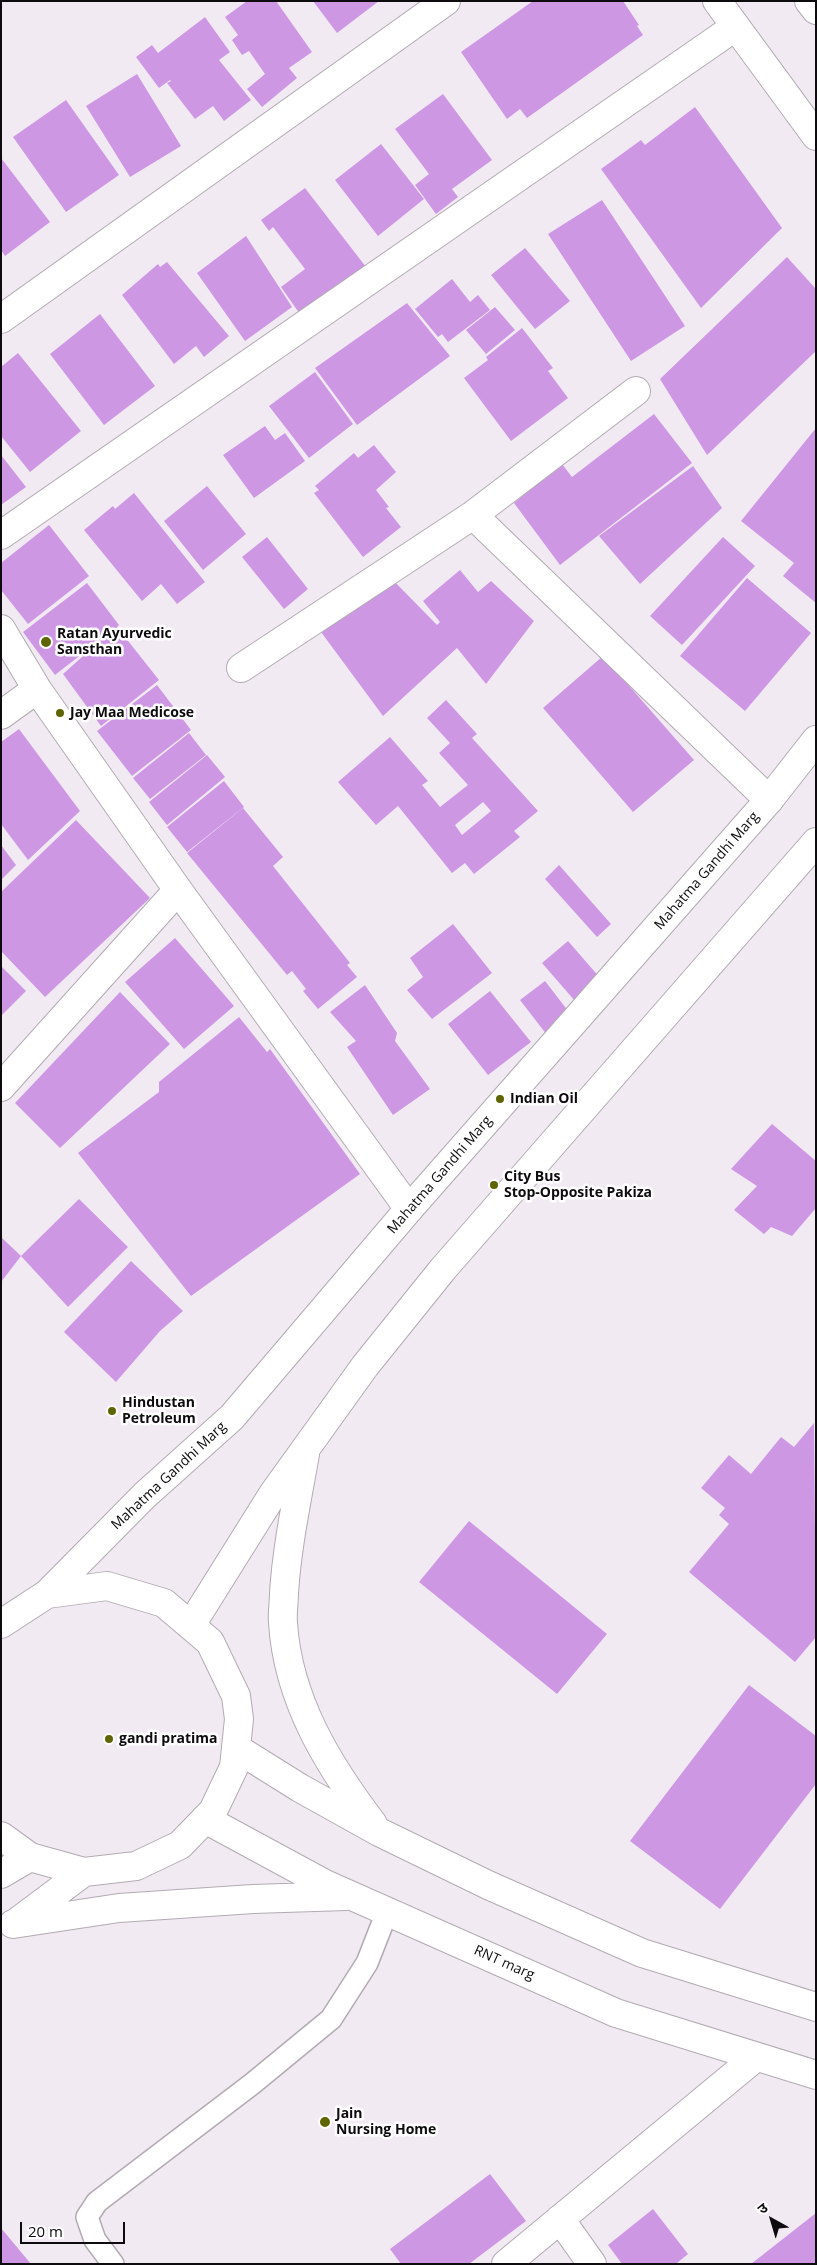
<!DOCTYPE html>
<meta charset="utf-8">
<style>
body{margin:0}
#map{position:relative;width:817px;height:2265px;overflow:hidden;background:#f2eaf2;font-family:"Open Sans","Noto Sans Devanagari",sans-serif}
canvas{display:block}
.frame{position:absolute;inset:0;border:2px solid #0d0b0d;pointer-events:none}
.north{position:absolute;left:747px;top:2195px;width:50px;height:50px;-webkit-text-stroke:4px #fff;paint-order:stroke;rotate:321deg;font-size:14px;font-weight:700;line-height:20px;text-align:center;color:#0d0b0d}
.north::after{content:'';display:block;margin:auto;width:18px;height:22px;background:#0d0b0d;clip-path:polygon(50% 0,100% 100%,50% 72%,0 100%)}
.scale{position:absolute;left:20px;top:2222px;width:105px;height:22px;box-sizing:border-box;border:2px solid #0d0b0d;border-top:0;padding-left:6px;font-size:15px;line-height:18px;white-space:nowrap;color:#0d0b0d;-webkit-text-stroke:4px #fff;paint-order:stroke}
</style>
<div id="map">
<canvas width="817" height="2265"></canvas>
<div class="frame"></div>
<div class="north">उ</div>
<div class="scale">20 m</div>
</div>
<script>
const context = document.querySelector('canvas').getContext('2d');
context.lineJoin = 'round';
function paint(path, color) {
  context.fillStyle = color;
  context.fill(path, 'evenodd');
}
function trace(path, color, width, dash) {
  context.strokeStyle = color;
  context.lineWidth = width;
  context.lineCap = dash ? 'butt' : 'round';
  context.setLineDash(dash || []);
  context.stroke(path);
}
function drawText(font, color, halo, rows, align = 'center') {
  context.font = font + ' "Open Sans",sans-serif';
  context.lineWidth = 5;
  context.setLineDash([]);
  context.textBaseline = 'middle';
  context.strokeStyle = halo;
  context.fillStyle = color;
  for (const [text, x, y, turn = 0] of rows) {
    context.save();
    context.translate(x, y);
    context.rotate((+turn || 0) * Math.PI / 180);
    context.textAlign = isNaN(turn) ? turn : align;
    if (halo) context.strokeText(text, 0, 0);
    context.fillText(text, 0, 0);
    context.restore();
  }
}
paint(new Path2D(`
 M247 1H276L312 52 289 68 297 78 262 107 247 89 265 74 249 51 242 55 232 40 238 35 225 17Z
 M313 1H379L337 33Z
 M533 1H623L639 25 637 26 643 35 527 118 520 109 507 119 461 52Z
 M205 17 230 52 219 60 251 100 224 121 213 106 195 119 167 83 171 81 170 80 159 88 136 57 152 45 158 53Z
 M137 74 181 146 130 177 86 106Z
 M443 94 492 160 452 189 458 197 436 214 415 185 429 174 395 129Z
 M66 100 119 175 66 212 13 137Z
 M695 107 782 228 701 308 601 169 641 140 645 145Z
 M381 144 424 199 378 236 335 180Z
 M1 158 50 222 5 256 1 250Z
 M305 188 366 267 302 317 281 287 305 269 273 227 269 231 261 220Z
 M602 200 685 326 631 361 548 234Z
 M246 236 292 307 245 341 197 273Z
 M525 248 570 301 535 329 491 275Z
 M787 257 816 289V351L707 455 660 379Z
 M167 262 229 336 204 357 196 346 174 364 122 295 158 264 160 267Z
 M452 279 470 302 478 295 490 310 448 342 442 334 438 337 415 309Z
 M407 303 450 356 357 425 315 368Z
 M495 307 515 330 486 354 466 330Z
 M100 314 155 386 104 425 50 354Z
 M522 328 553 368 548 371 568 398 511 441 464 378 488 360 486 357Z
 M18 353 81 431 30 472 1 436V367Z
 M315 372 353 424 309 458 269 406Z
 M654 414 692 463 560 565 514 503 562 464 572 477Z
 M265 426 275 440 285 433 305 461 254 498 223 455Z
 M816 428V603L783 576 794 563 741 521Z
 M374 445 396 472 376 490 389 507 386 508 401 527 363 557 314 493 319 490 315 486 354 453 358 458Z
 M1 455 26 487 1 505Z
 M693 466 722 508 640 584 599 536Z
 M207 486 246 534 203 570 164 521Z
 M134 493 205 582 177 604 161 584 142 601 84 530 113 506 115 509Z
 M49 525 89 576 28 624 1 590V563Z
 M267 537 308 589 284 609 242 557Z
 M723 537 755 566 682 645 650 616Z
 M460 570 478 592 491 581 534 621 486 684 457 648 383 716 321 632 390 577 437 625 440 622 423 601Z
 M747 578 811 633 745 711 680 656Z
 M87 583 119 625 117 627 159 680 101 726 63 674 110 632 55 675 23 632Z
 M603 656 694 760 633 812 543 708Z
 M157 685 191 730 132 776 97 731Z
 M446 700 477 734 472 738 538 811 514 831 520 837 474 874 465 863 452 873 398 806 376 825 338 782 390 737 428 781 422 785 440 807 468 785 439 753 450 743 427 718ZM483 802 491 811 462 835 455 825Z
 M19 729 80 811 28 860 1 824V742Z
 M189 733 206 755 150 799 133 778Z
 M207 755 225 777 167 825 149 802Z
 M224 781 244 807 187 852 167 827Z
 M243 808 283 857 273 866 350 963 347 965 357 977 318 1009 303 991 306 989 292 971 287 975 187 853Z
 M76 820 150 898 45 997 1 951V892Z
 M1 845 16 865 1 880Z
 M559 865 611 924 597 937 545 879Z
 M453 924 492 973 432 1019 407 990 423 977 410 958Z
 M175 938 234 1006 184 1049 125 982Z
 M568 941 601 979 575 1001 542 963Z
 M1 966 26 991 1 1016Z
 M545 981 572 1016 547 1035 520 1000Z
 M365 985 397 1033 395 1041 430 1089 393 1115 347 1047 356 1041 330 1012Z
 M490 991 531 1042 488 1075 448 1024Z
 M120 992 170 1044 60 1148 15 1103Z
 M239 1017 267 1052 270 1049 360 1174 191 1296 78 1153 159 1092V1082Z
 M772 1124 816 1161V1208L792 1236 771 1227 764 1234 734 1210 757 1186 731 1169Z
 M79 1199 128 1247 68 1307 21 1256Z
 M1 1237 21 1256 1 1282Z
 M131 1261 183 1311 160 1331 116 1382 64 1332Z
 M814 1423 816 1637 795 1662 689 1572 729 1524 719 1515 725 1508 701 1488 729 1455 751 1474 781 1437 794 1447Z
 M469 1521 607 1634 557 1694 419 1582Z
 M749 1685 816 1736V1784L720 1909 630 1841Z
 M490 2174 526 2221 469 2264H401L390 2249Z
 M653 2209 688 2254 677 2263 678 2264H622L608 2245Z
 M816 2213V2264H751Z
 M1 2228 31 2264H1Z`), '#cd97e4');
const lane = new Path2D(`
 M113 2264 95 2240 87 2217 97 2202 252 2084 331 2019 367 1963 387 1912`);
const street = new Path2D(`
 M1 319 446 1
 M473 515 769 800
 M1 535 735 27
 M1 629 37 689 178 890 409 1209
 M241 668 473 515 636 391
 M1 715 37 689
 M1 1087 178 890
 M560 2219 592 2264
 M506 2264 756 2057`);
const secondary = new Path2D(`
 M717 1 816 136
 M809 1 816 10
 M305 1454C297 1500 287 1546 284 1593 284 1603 282 1613 283 1623 288 1700 328 1765 373 1824
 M47 1594 145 1495 232 1417 409 1209 769 800 816 740
 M1 1624 47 1594 107 1586 164 1603 210 1642 236 1696 239 1719 234 1767 213 1811 180 1845 136 1866 84 1872 30 1857 1 1836
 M191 1625 273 1494 365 1366 443 1269 816 842
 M236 1748 300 1788 379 1832 488 1885 642 1953 816 2007
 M205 1819 325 1884 616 2013 816 2075
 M1 1874 30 1857
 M17 1922 84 1872
 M13 1924 119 1908 253 1899 346 1896`);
trace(lane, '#b2abb2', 24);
trace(street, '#b2abb2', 30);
trace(secondary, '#b2abb2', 30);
trace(lane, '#fff', 21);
trace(street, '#fff', 28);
trace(secondary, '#fff', 28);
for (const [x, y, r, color] of [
 [46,642,6,"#5e6400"],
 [60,713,5,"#5e6400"],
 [500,1099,5,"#5e6400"],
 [494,1185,5,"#5e6400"],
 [112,1411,5,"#5e6400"],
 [109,1739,5,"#5e6400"],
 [325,2122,6,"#5e6400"]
]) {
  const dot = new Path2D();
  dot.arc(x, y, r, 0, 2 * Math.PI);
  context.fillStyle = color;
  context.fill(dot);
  trace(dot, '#fff', 2);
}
drawText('bold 14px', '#0d0b0d', '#fff', [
 ["Ratan Ayurvedic",57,634],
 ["Sansthan",57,650],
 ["Jay Maa Medicose",70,713],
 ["Indian Oil",510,1099],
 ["City Bus",504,1177],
 ["Stop-Opposite Pakiza",504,1193],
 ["Hindustan",122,1403],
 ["Petroleum",122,1419],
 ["gandi pratima",119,1739],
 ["Jain",336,2114],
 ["Nursing Home",336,2130]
], 'left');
drawText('14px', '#0d0b0d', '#fff', [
 ["Mahatma Gandhi Marg",707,871,-49],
 ["Mahatma Gandhi Marg",440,1175,-49],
 ["Mahatma Gandhi Marg",169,1476,-43],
 ["RNT marg",504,1963,24]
]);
</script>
